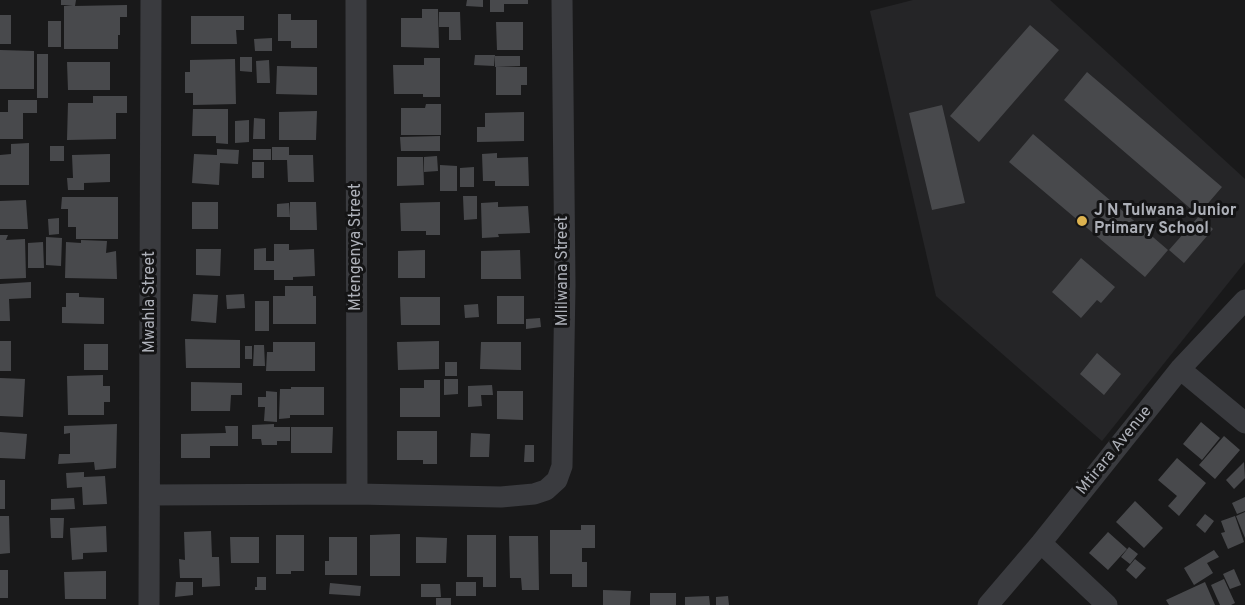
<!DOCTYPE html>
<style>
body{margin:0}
canvas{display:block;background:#19191a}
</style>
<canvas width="1245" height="605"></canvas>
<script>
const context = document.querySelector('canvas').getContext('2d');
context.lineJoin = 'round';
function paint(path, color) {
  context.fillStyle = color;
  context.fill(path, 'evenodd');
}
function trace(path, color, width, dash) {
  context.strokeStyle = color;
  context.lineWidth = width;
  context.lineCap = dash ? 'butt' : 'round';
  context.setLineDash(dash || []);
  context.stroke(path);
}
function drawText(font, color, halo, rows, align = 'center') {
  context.font = font + ' Overpass,sans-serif';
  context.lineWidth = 6;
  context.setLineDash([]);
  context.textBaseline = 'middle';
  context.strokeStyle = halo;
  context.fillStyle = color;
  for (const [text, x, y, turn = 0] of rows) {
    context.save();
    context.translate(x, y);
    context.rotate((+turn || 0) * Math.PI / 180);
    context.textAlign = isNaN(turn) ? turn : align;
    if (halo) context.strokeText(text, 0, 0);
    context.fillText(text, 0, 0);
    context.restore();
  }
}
paint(new Path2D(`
 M913 0H1050L1245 179V262L1102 441 936 296 870 11Z`), '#252527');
paint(new Path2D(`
 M61 0H76L75 6 127 5V17H120V35H118V49H64V6L73 5H61Z
 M467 0H483V7L466 6Z
 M490 0H528V4H504V12H490Z
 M422 9H438L439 48 401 47V18H422Z
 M439 12H460L461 40H449V27H439Z
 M278 14H291V20H317V48H291V41H278Z
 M0 15H11V44H0Z
 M191 16H244V30H236L237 44H191Z
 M48 21H61V47H48Z
 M496 22H523V50H497Z
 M1030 25 1059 50 979 142 950 116Z
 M272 38V51H255L254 39Z
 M0 50 34 51V89H0Z
 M37 54H48V98H37Z
 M475 55H495L494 66 474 65Z
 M495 56H520V66L495 67Z
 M240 57H252V72L240 71Z
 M424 58H440V97H423V94H394L393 65H424Z
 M235 59 236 104 193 105V93H185V72H190V60Z
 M269 60 270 83H257L256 61Z
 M67 62H110V90H68Z
 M277 66 317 67V95L276 94Z
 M496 67H527V85H521V95H496Z
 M1087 72 1222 187 1198 215 1064 100Z
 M93 96H127V113H116V139L67 140 68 103H93Z
 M8 100H37V113H23V139H0V112H8Z
 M426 104H441V135H401V108H425Z
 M942 105 965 203 932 210 909 113Z
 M193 109H228V144L216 143V136H192Z
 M317 111 316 140H279V112Z
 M524 112V141L477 142V127H485V113Z
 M254 118 265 119V139H253Z
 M249 120V142L235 143V121Z
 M1033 134 1168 250 1145 277 1009 162Z
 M440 136V151H401L400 137Z
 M29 143V185H0V155L11 154V144Z
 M50 146H64V161H50Z
 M272 147H289V155H313L314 182H288L287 160H272Z
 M217 149 239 150 238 164 220 163 219 185 192 183 194 154 217 155Z
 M253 149H271V160H253Z
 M497 153V158L528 157 529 186H495V181H483L482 154Z
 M110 154V182L84 183V190H68L67 178H73L72 155Z
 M437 156 438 171 424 172V157Z
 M397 157H423L424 185 397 186Z
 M252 162H264V178H252Z
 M440 165 457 166V191H440Z
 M474 167V187H460V168Z
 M463 196H477V219L464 220Z
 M62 197H118V239H76V227H68V209H61Z
 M26 200 28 229H0V201Z
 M192 202H218V229H192Z
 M290 202H316L317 230H290Z
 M440 202V235H426V231H401L400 203Z
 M498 202V207L528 206 530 233 498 234 499 237 482 238 481 203Z
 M289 203 290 217H277V204Z
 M1199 216 1213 229 1184 263 1169 250Z
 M59 218V234L49 235 48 219Z
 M0 235H8L6 240 25 239 26 278 0 279Z
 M46 237 62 238 61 266 46 265Z
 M81 240 107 241 106 253 116 251 117 279 65 278 66 242 81 243Z
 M43 242 44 268H28V243Z
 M274 244H289V250L314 249 315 276 293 277V280H274V270H254V249L266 248V261H274Z
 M196 249H221L220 276 196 275Z
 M425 250V278H398V251Z
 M520 250 521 279H481V251Z
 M1081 258 1115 287 1101 303 1097 300 1081 318 1052 292Z
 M31 282V298L9 299 10 321H0V284Z
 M285 286H313V296H316V324H273V296H285Z
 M66 293H79V297L104 298V324L62 323V307H66Z
 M193 294 218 295 216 323 191 321Z
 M244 294 245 308 227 309 226 295Z
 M497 296H524V324H497Z
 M400 297H440V325H401Z
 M255 301H269V331H255Z
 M478 304 479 317 465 318 464 305Z
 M540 318 541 327 526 329V319Z
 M185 339 240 340V368H186Z
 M0 341H11V371H0Z
 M439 341V369L398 370 397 342Z
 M273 342H315V371H266L267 352H273Z
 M481 342H521V370L480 369Z
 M84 344H108V370H84Z
 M254 345H264L265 366H253Z
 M245 346H252V359H245Z
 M1097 353 1121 374 1104 395 1080 374Z
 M445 362H457V376H445Z
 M103 375V386H110V402H104V415H68L67 376Z
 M0 378 25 379 23 417 0 416Z
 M444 379H458V394L444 395Z
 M424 380H440V417H400V388H424Z
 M191 382 242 383V395H231L230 411H191Z
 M492 385 493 395H481L482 406 468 407V386Z
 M291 387H324V415H290V418L279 419 280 389H291Z
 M266 391 277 392V422L264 421 265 407H258V397H266Z
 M497 391H523V420L497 419Z
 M1201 422 1220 438 1202 460 1183 444Z
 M117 424 116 468 95 470 94 462 58 464 59 454H70V433L64 434V426Z
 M274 424V427H290V441H277V445H262L261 439H252V425Z
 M225 426H238V446H210V458H181V434L226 433Z
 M291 427H333L332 453H291Z
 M397 431H437V464H423V460H397Z
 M0 432 27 434 25 459 0 458Z
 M471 433 490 434 489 457H470Z
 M1224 436 1240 450 1215 479 1199 465Z
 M525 445H534V462H524Z
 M1177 458 1206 483 1179 516 1168 506 1177 496 1158 480Z
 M1244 462 1245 478 1234 489 1226 480Z
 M84 472V477L105 476 107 504 83 505 82 487 67 488 66 473Z
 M0 480H5V509H0Z
 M1245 497V511L1237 514 1232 503Z
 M74 498 75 509 51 510V499Z
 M1135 501 1163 528 1144 548 1116 522Z
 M1245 512V538L1236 516Z
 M1205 514 1214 521 1205 533 1196 525Z
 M0 516H9L10 553 0 554Z
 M1235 516 1244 542 1228 549 1221 533 1225 532 1221 521Z
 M50 518H64L63 538H51Z
 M581 525H595V548H582V562H587V587H572V574H550V530H581Z
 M106 526 107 552 83 553V559L72 560 70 528Z
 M211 531 212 557H219L220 586 202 587V578H180L179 559 185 560 184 532Z
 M1108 532 1127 549 1108 570 1089 553Z
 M400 534V576H370V535Z
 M276 535H304V571H291V574H276Z
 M467 535H496V587H483V577H467Z
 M509 536H538L539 590H522L521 578H510Z
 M230 537H259V563H231Z
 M329 537H357V575H325V561H329Z
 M416 537 447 538 446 563H416Z
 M1129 547 1138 554 1130 564 1121 557Z
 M1214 550 1219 557 1207 563 1213 573 1194 585 1184 568Z
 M1135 559 1146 568 1136 579 1126 570Z
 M1234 569 1241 585 1230 589 1223 574Z
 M0 570H8V598H0Z
 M106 571V599H65L64 572Z
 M257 577H266V590H255V587H257Z
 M1224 579 1235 603 1231 605H1220L1211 585Z
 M176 582H193V595L175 597Z
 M456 582H476V596H456Z
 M1205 582 1215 605H1169L1166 600Z
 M330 583 361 586 360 596 329 594Z
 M421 584H440L441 597H421Z
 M603 590 631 591 630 605H603Z
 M650 593H676V605H650Z
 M709 596 710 605H685V597Z
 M728 596 729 605H716V597Z
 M436 598H451V605H436Z`), '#48494c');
trace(new Path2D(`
 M356 0 357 494
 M1180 369 1245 423
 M150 495 357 494 501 497 534 494 546 490 557 480 562 466 565 284 562 0
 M1041 543 1107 605
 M149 605 151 0
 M988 605 1041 543 1180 369 1245 300`), '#3a3b3f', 21);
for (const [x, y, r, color] of [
 [1082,221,6,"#dcb24f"]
]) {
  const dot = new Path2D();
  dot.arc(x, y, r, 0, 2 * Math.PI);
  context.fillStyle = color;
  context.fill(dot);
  trace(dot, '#141415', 2);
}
drawText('bold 16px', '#adb0b8', '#141415', [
 ["J N Tulwana Junior",1094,212],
 ["Primary School",1094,230]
], 'left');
drawText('16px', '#adb0b8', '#141415', [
 ["Mtengenya Street",357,247,-90],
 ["Mlilwana Street",564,271,-90],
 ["Mwahla Street",151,302,-90],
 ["Mtirara Avenue",1115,451,-51]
]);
</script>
